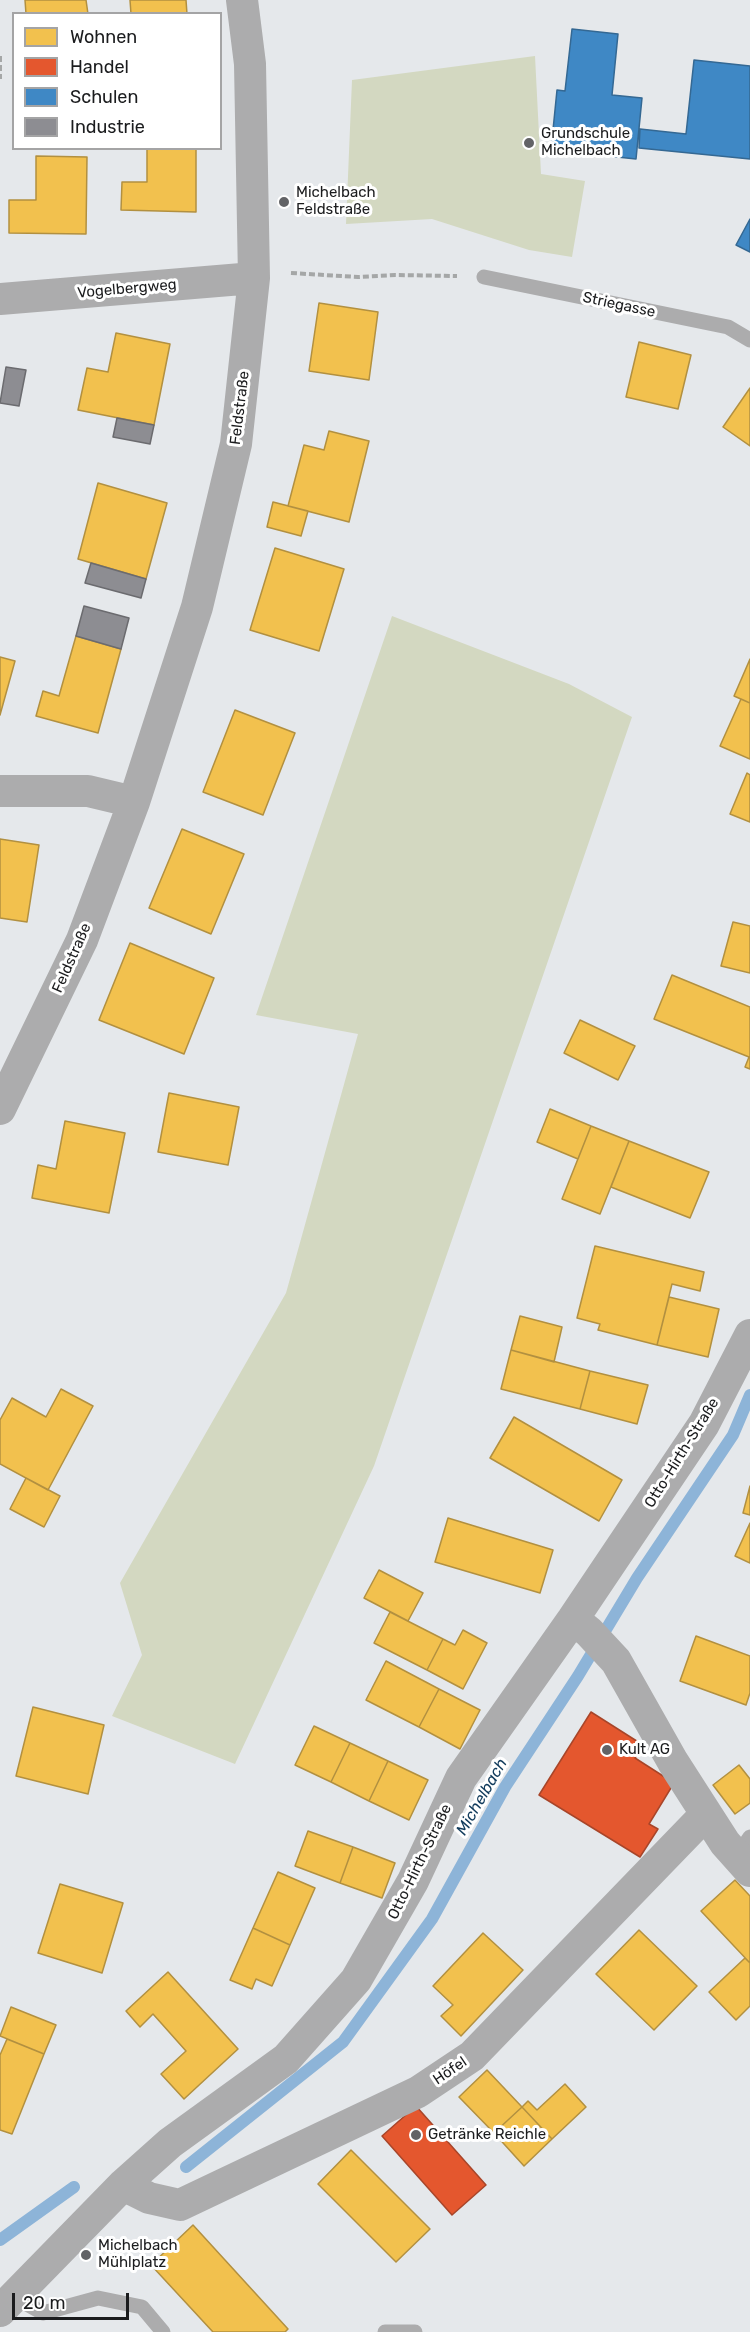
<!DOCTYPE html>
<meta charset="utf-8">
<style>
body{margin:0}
#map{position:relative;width:750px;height:2332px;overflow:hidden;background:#e5e8eb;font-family:Rubik,sans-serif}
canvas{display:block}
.legend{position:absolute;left:12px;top:12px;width:210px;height:138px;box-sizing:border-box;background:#fff;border:2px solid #a4a4a5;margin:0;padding:8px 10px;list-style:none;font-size:18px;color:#1b1c1e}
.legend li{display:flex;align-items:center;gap:12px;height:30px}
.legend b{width:30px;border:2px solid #a4a4a5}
.scale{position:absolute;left:12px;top:2293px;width:117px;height:27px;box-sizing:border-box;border:3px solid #1b1c1e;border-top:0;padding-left:8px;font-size:18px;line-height:21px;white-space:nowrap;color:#1b1c1e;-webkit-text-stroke:4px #fff;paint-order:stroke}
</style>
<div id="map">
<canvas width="750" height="2332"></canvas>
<ul class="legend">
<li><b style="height:16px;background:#f2c14e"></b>Wohnen</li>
<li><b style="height:16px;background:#e4572e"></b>Handel</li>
<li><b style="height:16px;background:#3f88c5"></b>Schulen</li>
<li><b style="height:16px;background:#8d8d92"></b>Industrie</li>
</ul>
<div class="scale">20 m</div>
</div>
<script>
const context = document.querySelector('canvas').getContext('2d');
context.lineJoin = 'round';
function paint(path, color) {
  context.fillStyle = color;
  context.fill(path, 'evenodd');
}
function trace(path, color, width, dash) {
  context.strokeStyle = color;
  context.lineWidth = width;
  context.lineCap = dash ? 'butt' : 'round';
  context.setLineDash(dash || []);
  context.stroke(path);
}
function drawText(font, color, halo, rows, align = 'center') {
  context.font = font + ' Rubik,sans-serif';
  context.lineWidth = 6;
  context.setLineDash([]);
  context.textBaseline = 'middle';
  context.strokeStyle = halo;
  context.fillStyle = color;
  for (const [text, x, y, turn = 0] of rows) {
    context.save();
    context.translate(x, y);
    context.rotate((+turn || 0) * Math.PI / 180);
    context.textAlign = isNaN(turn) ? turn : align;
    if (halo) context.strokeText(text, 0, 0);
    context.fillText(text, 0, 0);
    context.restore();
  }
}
paint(new Path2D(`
 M535 56 541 174 585 181 572 257 529 250 432 219 346 224 352 80Z
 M392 616 569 684 632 717 374 1466 235 1764 112 1716 142 1655 120 1583 286 1293 358 1034 256 1015Z`), '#d3d8c1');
const homes = new Path2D(`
 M25 0H86L88 14H26Z
 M130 0H186L187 14H131Z
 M147 148H196V212L121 210 122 182H147Z
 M36 156 87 157 86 234 9 233V200H36Z
 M319 303 378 312 369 380 309 371Z
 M116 333 170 344 154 425 78 410 87 368 108 372Z
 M639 342 691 355 678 409 626 397Z
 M750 388V446L723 427Z
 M329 431 369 441 349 522 288 506 304 445 324 450Z
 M98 483 167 503 146 579 78 559Z
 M273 502 308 511 301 536 267 527Z
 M275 548 344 569 319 651 250 630Z
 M76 636 121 649 98 733 36 716 43 691 59 696Z
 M0 657 15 661 0 715Z
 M750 659V703L734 696Z
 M741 699 750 703V759L720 746Z
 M235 710 295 733 263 815 203 792Z
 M747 773 750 775V822L730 814Z
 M182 829 244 854 211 934 149 908Z
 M0 839 39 845 27 922 0 918Z
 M733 922 750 926V973L721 966Z
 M130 943 214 978 184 1054 99 1020Z
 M672 975 750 1007V1069L745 1067 749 1057 654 1019Z
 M580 1020 635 1046 618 1080 564 1053Z
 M169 1093 239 1107 228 1165 158 1152Z
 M550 1109 591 1126 578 1159 537 1142Z
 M65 1121 125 1133 109 1213 32 1198 38 1165 56 1169Z
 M591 1126 629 1141 600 1214 562 1199Z
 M629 1141 709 1172 690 1218 611 1187Z
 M595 1246 704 1272 700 1291 672 1284 657 1345 598 1330 600 1324 577 1318Z
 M669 1297 719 1309 708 1357 657 1345Z
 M520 1316 562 1327 554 1362 511 1350Z
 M511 1350 590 1371 580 1409 501 1389Z
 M590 1371 648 1385 637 1424 580 1409Z
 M61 1389 93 1406 48 1490 0 1464V1420L12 1398 46 1417Z
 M514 1417 622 1480 599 1521 490 1458Z
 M26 1478 60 1496 44 1527 10 1509Z
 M750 1486V1515L743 1513Z
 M448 1518 553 1550 540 1593 435 1562Z
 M750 1523V1563L735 1556Z
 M379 1570 423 1593 408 1621 364 1598Z
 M390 1612 443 1639 427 1670 374 1643Z
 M463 1630 487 1643 463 1689 427 1670 443 1639 455 1645Z
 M696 1636 750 1656V1693L746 1705 680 1681Z
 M386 1661 439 1689 419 1727 366 1700Z
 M439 1689 480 1710 460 1749 419 1727Z
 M33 1707 104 1725 88 1794 16 1776Z
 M314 1726 350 1743 331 1782 295 1765Z
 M350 1743 388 1761 369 1801 331 1782Z
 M388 1761 428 1780 409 1820 369 1801Z
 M739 1765 750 1779V1803L735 1814 713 1785Z
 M308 1831 353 1847 340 1883 295 1866Z
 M353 1847 395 1863 382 1898 340 1883Z
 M278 1872 315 1888 290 1945 253 1928Z
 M735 1880 750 1896V1963L701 1911Z
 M60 1884 123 1903 102 1973 38 1953Z
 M253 1928 290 1945 272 1986 256 1979 252 1989 230 1980Z
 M639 1930 697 1986 654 2030 596 1974Z
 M483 1933 523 1970 461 2036 441 2016 453 2005 433 1986Z
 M745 1958 750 1963V2006L736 2020 709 1992Z
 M168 1972 238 2049 184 2099 161 2074 186 2051 153 2014 140 2027 126 2011Z
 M11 2007 56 2025 44 2054 0 2036Z
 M7 2039 44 2054 12 2134 0 2130V2055Z
 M487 2070 522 2107 494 2133 459 2097Z
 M565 2084 586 2107 552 2139 522 2107 528 2101 537 2110Z
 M522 2107 552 2139 524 2166 494 2133Z
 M351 2150 430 2229 396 2262 318 2184Z
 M193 2225 288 2329 285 2332H213L151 2265Z`);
paint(homes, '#f2c14e');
trace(homes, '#b29040', 1.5);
const shops = new Path2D(`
 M591 1712 643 1745 635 1758 674 1783 649 1824 658 1829 640 1857 539 1795Z
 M416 2106 486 2185 452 2215 382 2136Z`);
paint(shops, '#e4572e');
trace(shops, '#a84529', 1.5);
const schools = new Path2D(`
 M572 29 618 34 612 95 642 98 636 159 551 150 557 90 565 91Z
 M694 60 750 66V159L639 148 640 129 686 134Z
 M750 219V252L736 245Z`);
paint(schools, '#3f88c5');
trace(schools, '#346893', 1.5);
const industry = new Path2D(`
 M6 367 26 370 19 406 0 403Z
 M117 418 154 425 150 444 113 437Z
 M91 563 146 579 141 598 85 583Z
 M84 606 129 618 121 649 76 636Z`);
paint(industry, '#8d8d92');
trace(industry, '#6b6b6f', 1.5);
trace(new Path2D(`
 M186 2167 343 2042 432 1919 505 1787 578 1676 637 1578 733 1435 750 1395
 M0 2240 74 2187`), '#8db4d8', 12);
trace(new Path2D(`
 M0 56V79
 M291 273 358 277 395 275 457 276`), '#a5a7a7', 4, [6, 3]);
trace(new Path2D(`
 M484 277 728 327 750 340
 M737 1856 750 1837
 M14 2297 43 2313 98 2298 142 2307 163 2332
 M385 2332H415`), '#acacad', 15);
trace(new Path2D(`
 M0 299 254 278
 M0 791H88L134 802
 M0 1109 82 940 134 802 197 607 236 444 254 278 250 64 242 0
 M573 1619 589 1632 616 1661 673 1762 725 1843 750 1871
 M123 2185 149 2198 180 2205 418 2092 472 2056 706 1814
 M0 2311 123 2185 170 2143 286 2059 356 1980 413 1881 461 1778 573 1619 704 1424 750 1335`), '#acacad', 32);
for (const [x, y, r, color] of [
 [529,143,6,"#626366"],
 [284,202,6,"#626366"],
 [607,1750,6,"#626366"],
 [416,2135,6,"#626366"],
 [86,2255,6,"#626366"]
]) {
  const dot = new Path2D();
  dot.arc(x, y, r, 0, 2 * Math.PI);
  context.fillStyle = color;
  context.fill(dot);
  trace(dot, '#fff', 2);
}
drawText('15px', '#1b1c1e', '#fff', [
 ["Grundschule",541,134],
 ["Michelbach",541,151],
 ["Michelbach",296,193],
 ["Feldstraße",296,210],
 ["Kult AG",619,1750],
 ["Getränke Reichle",428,2135],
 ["Michelbach",98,2246],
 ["Mühlplatz",98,2263]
], 'left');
drawText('15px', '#1b1c1e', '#fff', [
 ["Vogelbergweg",127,289,-5],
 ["Striegasse",619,305,12],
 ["Feldstraße",240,408,-83],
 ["Feldstraße",72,958,-66],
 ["Otto-Hirth-Straße",682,1453,-58],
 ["Otto-Hirth-Straße",420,1862,-64],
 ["Höfel",450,2071,-34]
]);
drawText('italic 16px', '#113b5c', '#fff', [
 ["Michelbach",482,1797,-60]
]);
</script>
